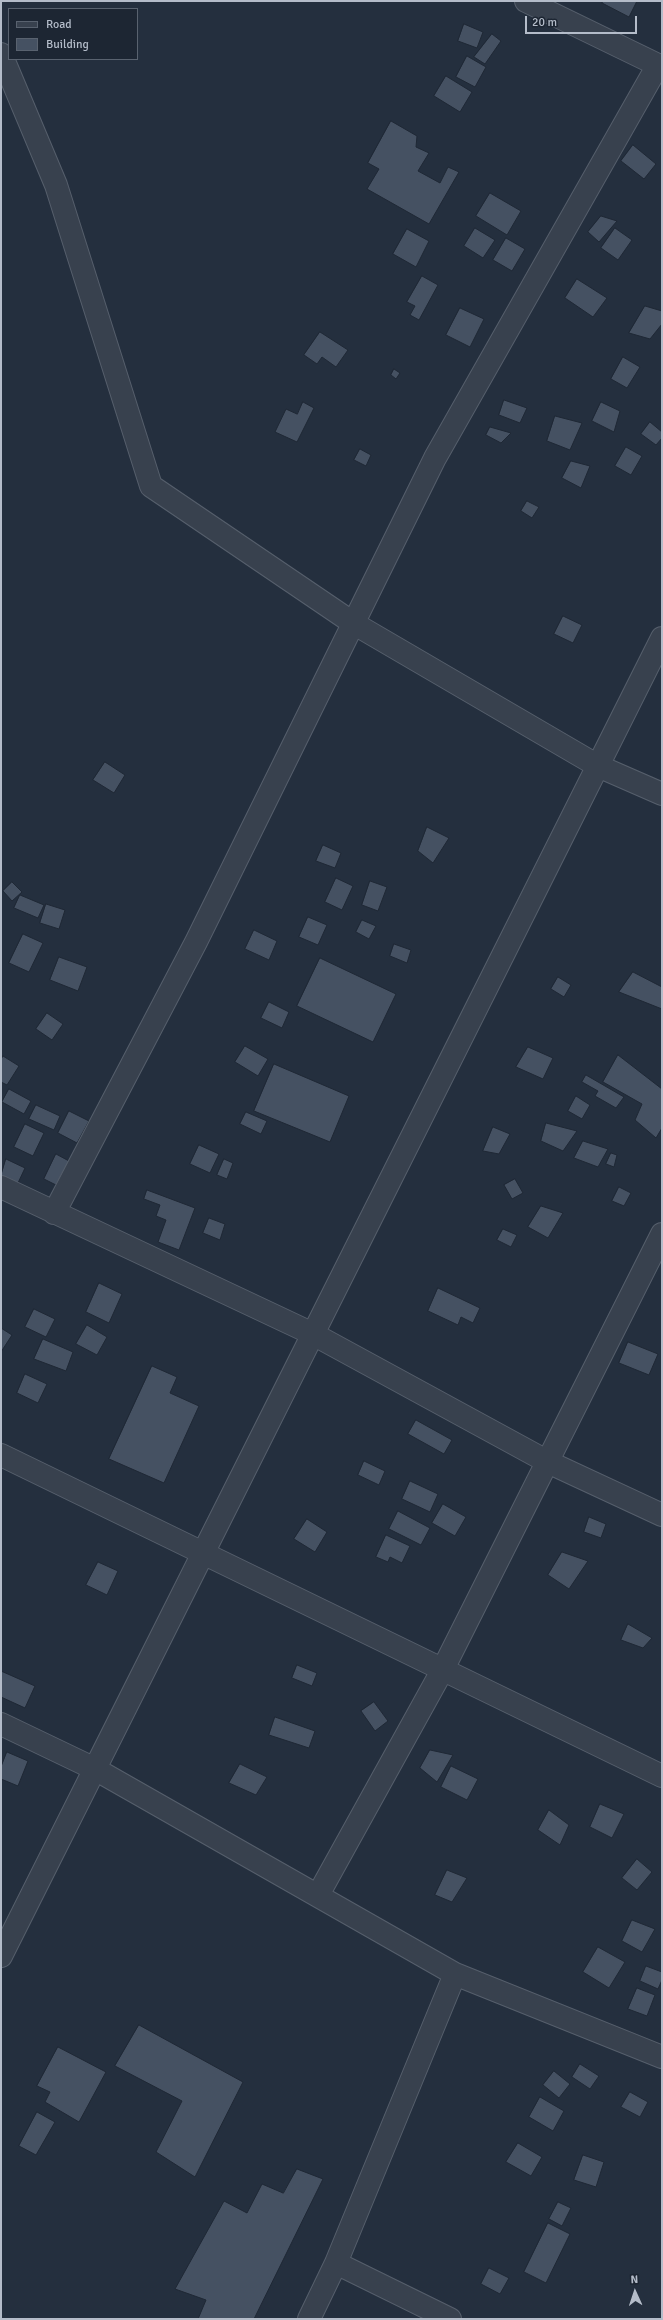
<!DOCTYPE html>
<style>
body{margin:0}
#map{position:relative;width:663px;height:2320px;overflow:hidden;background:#242f3e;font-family:Signika,sans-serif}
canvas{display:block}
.frame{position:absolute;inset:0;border:2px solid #b4bcc9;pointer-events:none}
.legend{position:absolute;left:8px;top:8px;width:130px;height:52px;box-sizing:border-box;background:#1d2633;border:1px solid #59626f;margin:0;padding:5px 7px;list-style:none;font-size:12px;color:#b4bcc9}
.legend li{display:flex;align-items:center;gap:8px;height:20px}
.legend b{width:20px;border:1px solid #59626f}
.north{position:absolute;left:615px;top:2272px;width:40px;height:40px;-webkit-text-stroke:3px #1d2633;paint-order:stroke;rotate:357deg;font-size:11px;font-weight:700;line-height:16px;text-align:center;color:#b4bcc9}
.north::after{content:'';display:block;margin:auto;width:14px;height:18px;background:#b4bcc9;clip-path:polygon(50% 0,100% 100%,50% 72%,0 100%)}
.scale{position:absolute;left:525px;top:16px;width:112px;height:18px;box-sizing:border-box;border:2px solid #b4bcc9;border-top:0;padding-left:5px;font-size:12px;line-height:14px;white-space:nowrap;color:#b4bcc9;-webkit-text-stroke:3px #1d2633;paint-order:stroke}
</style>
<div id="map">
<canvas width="663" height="2320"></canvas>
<div class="frame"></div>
<ul class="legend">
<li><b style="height:5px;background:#38414e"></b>Road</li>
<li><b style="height:11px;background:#455162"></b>Building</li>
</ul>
<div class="north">N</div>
<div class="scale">20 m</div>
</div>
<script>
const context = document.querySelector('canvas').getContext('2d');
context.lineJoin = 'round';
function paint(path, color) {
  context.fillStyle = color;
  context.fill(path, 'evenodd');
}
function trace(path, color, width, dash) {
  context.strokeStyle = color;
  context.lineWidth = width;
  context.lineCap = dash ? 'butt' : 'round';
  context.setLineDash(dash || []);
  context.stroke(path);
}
const building = new Path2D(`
 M604 1H637L629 17 602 3Z
 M464 24 483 32 477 48 458 41Z
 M492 34 501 41 485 64 474 57Z
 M467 56 486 67 475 87 456 77Z
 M446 76 472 92 460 112 434 96Z
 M391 121 417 136 416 147 429 153 418 171 440 183 448 167 459 172 429 224 367 189 379 169 368 163Z
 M633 145 656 164 644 179 621 161Z
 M490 193 521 211 507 235 476 216Z
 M601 216 617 221 599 242 588 232Z
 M475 228 495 240 483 258 464 246Z
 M615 228 632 240 618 260 601 248Z
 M407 229 429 241 416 267 393 254Z
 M506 238 525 249 512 271 493 260Z
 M422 276 438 285 419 320 410 315 415 306 407 302Z
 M577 279 607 298 593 317 565 298Z
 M645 306 662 311V324L650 339 629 333Z
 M460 308 484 319 470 347 446 335Z
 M320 332 348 350 336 367 322 357 317 364 304 355Z
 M623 357 640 367 627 388 611 379Z
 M394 369 400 373 396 379 391 375Z
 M504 400 527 408 520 423 499 415Z
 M303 402 314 408 297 442 275 432 286 409 297 414Z
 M601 402 620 411 614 432 592 421Z
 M555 416 582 423 570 450 547 441Z
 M650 422 662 432V438L656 445 641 434Z
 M490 427 511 433 501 443 486 435Z
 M626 447 642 456 631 475 615 466Z
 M360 449 371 455 366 466 354 460Z
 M571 461 590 466 581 488 562 478Z
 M527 501 539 507 532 518 521 511Z
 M563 616 582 625 573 643 554 634Z
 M105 762 125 775 114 793 93 780Z
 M427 827 449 838 433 863 418 851Z
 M323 845 341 853 335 868 316 861Z
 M336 878 353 886 342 910 325 902Z
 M370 881 387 887 378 911 362 905Z
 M12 882 22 892 12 901 3 891Z
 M20 895 44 905 38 918 14 908Z
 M46 904 65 910 59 929 40 923Z
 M308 917 327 925 318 945 299 937Z
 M362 920 376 926 369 939 356 932Z
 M254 930 277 941 269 960 245 949Z
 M23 934 43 943 29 972 9 963Z
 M394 944 411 950 407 963 390 956Z
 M59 957 87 967 78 991 50 980Z
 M320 958 396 994 373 1042 297 1006Z
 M633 972 662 987V1009L619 992Z
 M558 977 571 985 564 997 551 989Z
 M269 1002 289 1012 282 1028 261 1018Z
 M47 1013 63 1024 52 1040 36 1029Z
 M245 1046 268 1059 258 1076 235 1062Z
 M528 1047 553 1058 543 1079 516 1067Z
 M618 1055 662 1089V1128L656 1138 635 1120 642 1104 603 1082Z
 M3 1056 19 1066 7 1085 1 1082V1060Z
 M274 1064 349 1096 330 1142 254 1111Z
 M586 1075 624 1097 616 1108 595 1096 598 1091 582 1082Z
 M9 1089 31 1101 24 1114 2 1102Z
 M576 1096 590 1105 582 1119 568 1111Z
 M36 1105 60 1116 54 1130 29 1119Z
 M69 1111 89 1121 77 1143 58 1133Z
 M246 1112 267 1121 261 1134 240 1124Z
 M546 1123 577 1131 563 1151 541 1141Z
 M25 1124 44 1133 33 1156 14 1147Z
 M493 1127 510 1134 499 1154 483 1151Z
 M583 1141 608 1149 598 1167 574 1158Z
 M199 1145 219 1154 210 1173 190 1164Z
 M611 1153 617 1155 614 1167 606 1164Z
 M56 1154 69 1161 56 1185 44 1179Z
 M6 1159 25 1168 18 1183 1 1176Z
 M224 1159 233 1163 227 1179 217 1175Z
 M515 1179 523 1193 512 1199 504 1185Z
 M619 1187 631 1193 624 1206 612 1201Z
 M147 1190 195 1208 179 1250 158 1242 166 1220 156 1216 160 1205 144 1199Z
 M541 1206 563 1213 548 1238 528 1227Z
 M209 1218 225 1224 220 1240 203 1233Z
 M503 1229 517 1235 511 1247 497 1240Z
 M99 1283 122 1294 109 1323 86 1312Z
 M438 1288 480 1308 473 1323 461 1317 458 1325 428 1311Z
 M34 1309 55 1319 46 1337 25 1327Z
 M87 1325 107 1337 97 1355 76 1344Z
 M1 1328 12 1335 1 1352Z
 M43 1339 73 1352 66 1371 34 1359Z
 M628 1342 658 1354 649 1375 619 1363Z
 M152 1366 177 1377 170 1393 199 1406 164 1483 109 1459Z
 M25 1374 47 1384 38 1403 17 1393Z
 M416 1420 452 1440 444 1454 408 1434Z
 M364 1461 385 1471 379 1485 358 1475Z
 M410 1481 438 1494 430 1512 402 1499Z
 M443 1504 466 1517 455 1536 432 1523Z
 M398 1511 430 1528 421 1545 389 1529Z
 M589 1517 606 1524 601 1538 584 1532Z
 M307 1519 327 1532 315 1552 294 1539Z
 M386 1535 410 1546 402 1563 390 1557 388 1562 376 1557Z
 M562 1552 588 1561 569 1589 548 1575Z
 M98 1562 118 1571 107 1595 86 1585Z
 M628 1624 652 1638 643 1648 621 1640Z
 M297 1665 317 1673 312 1686 292 1678Z
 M1 1671 35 1686 25 1708 1 1697Z
 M374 1702 388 1721 375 1731 361 1711Z
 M275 1717 315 1731 309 1748 269 1735Z
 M430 1750 453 1755 437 1782 420 1768Z
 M7 1752 28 1761 18 1786 1 1779V1767Z
 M240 1764 267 1777 256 1795 229 1783Z
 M451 1766 478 1779 467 1800 441 1787Z
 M600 1804 624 1814 612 1838 590 1827Z
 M549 1810 569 1825 560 1845 538 1830Z
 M637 1859 652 1872 637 1890 622 1878Z
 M447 1870 467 1878 452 1902 435 1895Z
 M632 1920 655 1929 642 1952 622 1941Z
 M598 1947 625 1962 609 1988 583 1972Z
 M646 1966 662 1972V1980L658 1989 640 1981Z
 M637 1988 655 1995 647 2016 628 2009Z
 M139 2025 243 2082 195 2177 156 2152 182 2101 115 2066Z
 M58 2047 106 2072 79 2122 45 2102 50 2092 37 2086Z
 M580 2064 599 2076 590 2089 572 2077Z
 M554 2071 570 2084 559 2098 543 2085Z
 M630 2092 648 2102 640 2117 621 2107Z
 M540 2097 564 2111 553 2131 529 2117Z
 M37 2112 55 2122 36 2155 19 2146Z
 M518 2143 542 2157 531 2176 506 2162Z
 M583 2155 604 2162 596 2187 574 2180Z
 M297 2169 323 2179 254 2319H198L206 2300 175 2289 224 2201 247 2213 262 2184 283 2193Z
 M558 2202 571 2208 562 2226 549 2219Z
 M548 2223 570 2234 546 2283 524 2272Z
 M489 2268 509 2278 500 2294 481 2284Z`);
paint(building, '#455162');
trace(building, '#1f2835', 1);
const minor = new Path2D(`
 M526 1 662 67
 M1 54 56 185 151 486 353 623 598 766 662 794
 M1 1187 313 1334 548 1462 662 1515
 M54 1213 196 942 435 458 658 65
 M1 1455 662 1776
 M1 1724 95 1769 455 1974 662 2057
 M318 1895 443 1669 662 1234
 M1 1956 662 638
 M336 2263 450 2319
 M309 2319 336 2263 455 1974`);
trace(minor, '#565f6c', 24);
trace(minor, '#38414e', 22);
</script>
